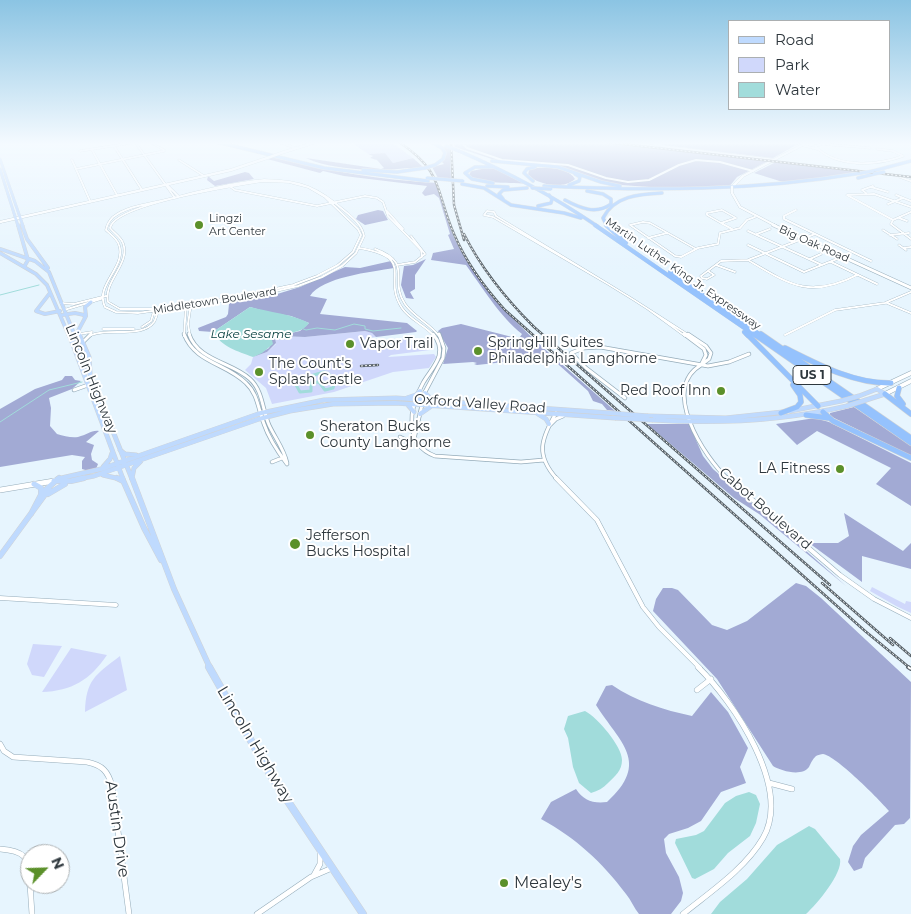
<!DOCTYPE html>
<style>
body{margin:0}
#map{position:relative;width:911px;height:914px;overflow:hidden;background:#e7f5fe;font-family:Montserrat,sans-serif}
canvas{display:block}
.legend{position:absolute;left:728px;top:20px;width:162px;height:90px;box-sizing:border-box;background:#fff;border:1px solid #abafb1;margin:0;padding:6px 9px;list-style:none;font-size:15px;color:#2e373d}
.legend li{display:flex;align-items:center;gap:10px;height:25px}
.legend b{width:25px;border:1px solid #abafb1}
.north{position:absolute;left:20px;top:844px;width:50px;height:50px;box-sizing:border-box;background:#fff;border:1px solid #abafb1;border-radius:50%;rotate:66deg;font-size:14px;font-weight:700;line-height:20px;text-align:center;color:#2e373d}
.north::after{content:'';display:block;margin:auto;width:18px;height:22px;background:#5b902a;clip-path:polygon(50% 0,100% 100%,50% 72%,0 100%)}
</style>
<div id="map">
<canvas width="911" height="914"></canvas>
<ul class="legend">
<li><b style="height:6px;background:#bfdafe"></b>Road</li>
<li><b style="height:14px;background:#d0d8fb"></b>Park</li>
<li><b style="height:14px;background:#a1dcdb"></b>Water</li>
</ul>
<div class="north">N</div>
</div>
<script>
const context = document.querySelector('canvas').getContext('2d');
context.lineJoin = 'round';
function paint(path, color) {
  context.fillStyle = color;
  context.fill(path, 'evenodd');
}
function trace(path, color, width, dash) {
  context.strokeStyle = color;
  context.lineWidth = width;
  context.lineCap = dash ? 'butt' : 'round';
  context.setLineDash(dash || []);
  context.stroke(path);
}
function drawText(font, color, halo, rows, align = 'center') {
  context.font = font + ' Montserrat,sans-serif';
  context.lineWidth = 4;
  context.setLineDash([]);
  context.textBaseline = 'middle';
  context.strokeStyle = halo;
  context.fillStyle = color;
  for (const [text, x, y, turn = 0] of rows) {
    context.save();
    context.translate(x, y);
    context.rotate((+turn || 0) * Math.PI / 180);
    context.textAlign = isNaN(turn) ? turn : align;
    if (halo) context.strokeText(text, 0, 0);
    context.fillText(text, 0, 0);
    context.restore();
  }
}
paint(new Path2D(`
 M359 142H391L413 158 393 163 385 153 368 154 352 143Z
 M365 331 372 333 376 337 368 338 362 342C368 345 388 347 394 344 399 341 400 339 406 338L409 345 428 343 430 350 391 355 388 357 434 354 436 357 429 368 393 372 334 392 272 404 266 388 245 370 251 364 253 357 267 352 276 344 275 338 278 336 305 337Z
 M872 587 905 604 906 601 911 602V613L896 606 870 591Z
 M33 644 62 646 44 677 32 675 27 664Z
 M71 648 107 655C90 680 72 691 42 692Z
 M120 656 127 690 85 712C86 680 95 675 120 656Z`), '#d0d8fb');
paint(new Path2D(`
 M454 142H598L768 161 737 177 729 187 664 188 621 185 605 182 566 168 551 165 501 162 455 147Z
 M651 142H802L773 158 662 145Z
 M441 146 450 148 451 179 438 178 432 167 444 164 441 161 446 154Z
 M385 153 393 163 413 158 423 167C417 169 413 168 407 168 380 172 331 170 306 158L381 169 384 168 377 160 370 158 373 156 368 154Z
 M273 157C327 171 382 180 437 183 444 203 447 226 458 245 494 313 559 360 615 411L607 410 602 404 593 401 588 391 550 357 477 365 474 364 477 363 473 362 443 364 448 348 438 331 442 328 461 324 516 338 520 337 522 334C501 318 482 287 466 265L431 260 433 253 454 249 448 235 450 234 439 198 434 194 425 196 422 193 427 186 344 176 323 171 320 173 267 159Z
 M776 162 858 172 786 183 754 173Z
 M537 168C549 167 569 168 575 179 563 190 539 185 528 175L529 170Z
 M482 169H496L529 184C512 182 483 185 469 175L471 171Z
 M245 172 249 173 254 179 215 186 207 180 208 176 214 181Z
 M378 210 383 211 388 220 365 225 356 219 358 215Z
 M426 259 415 275V289L410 292 414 299 406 298 401 285 404 266 413 265Z
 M391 261 394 268C371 272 322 277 310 296L327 299 320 314 407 323 417 331 416 332 376 337 372 333 365 331 305 337 278 336 275 338 276 343 267 352 253 357 269 348 272 340 278 336 300 331 309 323 291 316 271 313 250 307 213 332 199 331 198 328 226 317 228 314 229 304 231 302 274 295 300 287 345 267 360 268Z
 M65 376H72L75 380 81 381 72 389 49 398 51 408 50 426 57 434C64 436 71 438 78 437 87 435 91 430 99 431L86 442 94 445 91 454 92 460 98 464 96 469 89 471 82 469V461L85 457 72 455 0 467V409L35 389 62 380Z
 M854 407 911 446V456L830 416V413Z
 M815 418 829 422 911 463V506L876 484 891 468 817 431 797 445 776 424Z
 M647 424H689L703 456 713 469 846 586 759 514 734 498Z
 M844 513 903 551 911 543V569L862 556V582L809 543H838L849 536Z
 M796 583 806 586 821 598 911 682 910 818 904 824 895 825 865 858 862 868 854 871 848 862 853 846 861 835 889 811C880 800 835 755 823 754 821 754 818 755 816 756 812 760 811 763 809 767 802 777 781 771 773 766L717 679 653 611 656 599 663 588H672L678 590 712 625 727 630 747 621Z
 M612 685C635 701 664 710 692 716L711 692 728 712 748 748 740 767 746 783 721 792 701 821 688 828 669 834 664 839 666 853 679 877 683 893 681 901 671 914H639C634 908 631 900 626 894 601 861 577 839 541 819L551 802 576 789C583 800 593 804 607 802 651 762 620 743 596 705L606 686Z`), '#a2aad4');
paint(new Path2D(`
 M250 307C269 312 292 314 309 323 301 335 285 331 272 340L273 344 262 353 253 357C237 351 222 347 213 332Z
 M585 711C597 717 622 746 622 760 622 771 615 776 608 783 603 788 598 791 591 793L579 783 573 767 568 738 564 729 568 716Z
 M749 792 756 795 760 804 756 823 750 836 728 853 714 869 695 879 692 878 675 843 676 839 696 835 704 831 725 803 736 796Z
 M809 826 815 829 840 859C843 873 817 904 806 914H711L720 902 747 879 777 845Z`), '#a1dcdb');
trace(new Path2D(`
 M0 295 39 285
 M301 328 306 330 317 328 335 330 354 324 365 326V329L373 331 401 328
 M0 422 49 390 82 382`), '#a1dcdb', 1);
trace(new Path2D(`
 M324 372 329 374 334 385 333 388 325 390 319 382 311 383V391L300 392 295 383 297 380Z`), '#a1dcdb', 3);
const streetFar3 = new Path2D(`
 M135 142 175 198
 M150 142 164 150
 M278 142 296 148
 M464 145 467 148 502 160 568 165 606 178 628 182 649 180 679 165 696 160 720 162 753 171
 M801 145 817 149
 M114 146 142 190
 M870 148 823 144 815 146C836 168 876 166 903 156L893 151 877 149
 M92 150 117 195
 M80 151 137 142
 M72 160 90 201
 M179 160 204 176
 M76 169 164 151
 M900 177 911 181
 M264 180C301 180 318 188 346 212 354 219 362 225 364 236L356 253 342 266 322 277 298 286 249 297 138 313 116 312 105 307C94 285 127 267 119 245 117 238 110 234 106 230 107 224 109 221 113 217 129 205 150 204 169 199 200 191 231 183 264 180Z
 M263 181 289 182 308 187 325 197 358 229 361 235 353 252 338 265 317 276 293 285 242 296 154 309H120L108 302C103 281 131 264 123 243 121 237 114 233 110 228 115 204 238 185 263 181Z
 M167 185 178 196
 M228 185 235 190 317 206 365 196 377 198 383 202 388 216 421 250 422 257
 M871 187 888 192
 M866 193 862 190 873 186
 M896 195 911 201
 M888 204 903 198
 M722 210 736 218 721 223 707 215V213Z
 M796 210 784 216V219L871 261
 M387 211 403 229
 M487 211 494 212 496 216 608 284 493 217 484 215Z
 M911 212 893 220 891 224 911 239
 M899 218 907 221
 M893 220 847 195 874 194 911 207
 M721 223 732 229
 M883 230 897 239
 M748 231 822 265
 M757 234 770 229
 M890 235 909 233
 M648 238 667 233
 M748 245 804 272 842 257
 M899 245 906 250
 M359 248C418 258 381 277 402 308 410 320 425 325 434 336
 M904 248 911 247
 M375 249C415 264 388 279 405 304 414 317 430 324 439 336
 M696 249 650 223 643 222 630 225 675 256 681 257 698 248 718 244 720 233 740 228 747 220 755 217
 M810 259 821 254
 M748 260C790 285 810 299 857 275
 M831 262 877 284
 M397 265 415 262 425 254 411 236
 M716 265 735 272
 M708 271 714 275 707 279 702 278 701 276 721 261 748 260 815 234
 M608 284 634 300 626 295
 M634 300 690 336
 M61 303 74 304 106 296
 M887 303 911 313
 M648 309 685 336
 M64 310 101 299
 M142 327 151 321 154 311
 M103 329H134
 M79 334 92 332
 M785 335 835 310 885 303 911 292
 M89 336C106 327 142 339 154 322 156 319 157 314 158 311
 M184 336 186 305
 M190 336 188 324 191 304`);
const streetFar2 = new Path2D(`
 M184 334C195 363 226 363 246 383 258 394 258 409 264 424 269 439 278 452 287 464
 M189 334C198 361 232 362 250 379 263 391 262 409 269 425 275 438 284 449 287 463
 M433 334C439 341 441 348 439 356 436 366 428 374 423 383 409 408 403 444 435 456L521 462 544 460
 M684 334 704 349 706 355 701 365 709 359 711 353 706 346 688 334
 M83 342 91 334
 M701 365C660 389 704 457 728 479
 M74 390 88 385
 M625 398 586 368 571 353 584 348 600 347 708 366 729 362 749 354
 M556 413C541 439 535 455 557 479
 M550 425 556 419 563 416
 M400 437 406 440 413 439
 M414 439 425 392 443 358 444 348 439 334
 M272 462 282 458`);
const streetFar1 = new Path2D(`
 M556 478 597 520 643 607 659 627 700 668
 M727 478 840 575 874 599 911 618
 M0 598 116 605`);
const street = new Path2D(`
 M697 690 711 679
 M0 744 4 751 13 757 87 762C102 765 108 771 112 786L129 914
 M769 783 792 789
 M0 849C24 851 29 856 30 880
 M314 875 320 864V853
 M30 884 32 914
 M257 914 311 877 332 868
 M683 914C710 892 745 869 763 838 792 788 734 702 698 667`);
const secondaryFar3 = new Path2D(`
 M647 142 667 147 774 160
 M281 153 316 142
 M732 187 743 176 808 142
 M732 193 740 207 776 226
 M0 222 231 170 270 157`);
const secondaryFar2 = new Path2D(`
 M773 225 911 288`);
const secondaryFar1 = new Path2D(`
 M877 389 911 373
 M885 394 911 381`);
const secondary = new Path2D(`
 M0 490 54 481`);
const primaryFar4 = new Path2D(`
 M0 159 23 226
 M0 169 18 226`);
const primaryFar3 = new Path2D(`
 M18 225 28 260 24 267
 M22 225 27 239 48 268
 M0 249 35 261 49 272 75 336
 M0 253 36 274 47 285 69 336
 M50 293 36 311 45 314 60 311
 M62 315 75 313 84 315 85 318
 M80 336 78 331 86 316 85 307 91 302`);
const primaryFar2 = new Path2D(`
 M69 334 123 479
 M74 334 132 479
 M79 334 89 357 90 373
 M425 393 432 400
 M859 396 877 389 885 394
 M407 398 416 395 420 391
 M866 400 885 394
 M408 405 414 412
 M790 411 841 401
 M420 414 430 407
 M538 414 546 419 549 424
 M648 416 726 418 783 412
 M653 420C719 424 783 421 847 406
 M120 450 125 454 136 455
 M103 467 110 459 112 453
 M103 475 120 479
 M132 478 134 468 141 461
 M57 479 101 469 261 413 324 400 396 398 610 413
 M78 479 94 476 259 419 290 411 333 404 395 403 615 418`);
const primaryFar1 = new Path2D(`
 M117 478 123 481
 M122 478 144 528 161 560
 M132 478 174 589 210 668
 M54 481H71L84 478
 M34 484 41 488V495
 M48 494 65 484
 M31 514 42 493 59 478
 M0 556 49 489`);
const primary = new Path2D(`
 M209 667 271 776 363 914`);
const highwayFar2 = new Path2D(`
 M217 142 324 168 428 181
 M431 142 442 148 445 153 443 159 435 165
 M459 151C508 172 553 196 597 226
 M492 161 558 167 601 182 620 186
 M363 170 397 172 425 168
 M873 171 911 161
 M858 178 874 174
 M533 181 524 173 527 169 535 167
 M493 183 472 179 465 173 475 167H494
 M462 184 484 188 511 205 564 213 581 218
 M569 185 579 181 580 177 575 174
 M487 186 508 187
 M544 186C651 191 755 191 861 173
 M503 199 499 194 503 190 527 188
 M565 200C580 208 596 215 611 204V199L603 194 587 191
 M538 206 551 203 552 199 549 195
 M607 226 603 218C614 196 639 194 662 193`);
const highwayFar1 = new Path2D(`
 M595 225 756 336
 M606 225 626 243
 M670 272 762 336
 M744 332 748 336`);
const highway = new Path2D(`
 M747 334 818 406
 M754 334 911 443
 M761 334 911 438
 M785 348C817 364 854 384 891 383
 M899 388 897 396 903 404
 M885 394 911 414
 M823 412 833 421 911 458
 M781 413 797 407 801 402 800 395 793 385
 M806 415 828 418`);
trace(streetFar3, '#95acba', 2.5);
trace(streetFar2, '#95acba', 4.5);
trace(streetFar1, '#95acba', 5);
trace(street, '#95acba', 6);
trace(secondaryFar3, '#95acba', 3);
trace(secondaryFar2, '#95acba', 4);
trace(secondaryFar1, '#95acba', 5);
trace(secondary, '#95acba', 6);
trace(primaryFar4, '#d1d3d4', 3);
trace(primaryFar3, '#d1d3d4', 4);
trace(primaryFar2, '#d1d3d4', 5);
trace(primaryFar1, '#d1d3d4', 6);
trace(primary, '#d1d3d4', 8);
trace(highwayFar2, '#d1d3d4', 4);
trace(highwayFar1, '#d1d3d4', 4.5);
trace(highway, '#d1d3d4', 6);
trace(streetFar3, '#fff', 2);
trace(streetFar2, '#fff', 3);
trace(streetFar1, '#fff', 4);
trace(street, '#fff', 5);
trace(secondaryFar3, '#fff', 2.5);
trace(secondaryFar2, '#fff', 3);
trace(secondaryFar1, '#fff', 4);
trace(secondary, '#fff', 5);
trace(primaryFar4, '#bfdafe', 2.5);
trace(primaryFar3, '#bfdafe', 3);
trace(primaryFar2, '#bfdafe', 4);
trace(primaryFar1, '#bfdafe', 5);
trace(primary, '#bfdafe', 7);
trace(highwayFar2, '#95c2fd', 3);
trace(highwayFar1, '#95c2fd', 4);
trace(highway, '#95c2fd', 5);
const railFar1 = new Path2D(`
 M399 142C444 172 435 190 454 234 466 262 484 287 505 310L865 631 910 668
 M451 142 454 205 464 240
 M605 142 911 177
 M464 234C482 270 506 299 534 327L830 585
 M361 366 378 365
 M822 583 893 645
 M890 638 911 656`);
const rail = new Path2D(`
 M908 667 911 669`);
trace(railFar1, '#5b656c', 2.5);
trace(rail, '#5b656c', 4);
trace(railFar1, '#fff', 1, [2]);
trace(rail, '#fff', 2, [5.5]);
const secondaryBridge = new Path2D(`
 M270 157 281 153
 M732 187V193`);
const primaryBridge = new Path2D(`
 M841 401 859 396
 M847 406 866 400
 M610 413 648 416
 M615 418 653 420`);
const highwayBridge = new Path2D(`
 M446 146 459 151
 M425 168 435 165
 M861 173 873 171
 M874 174 884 172
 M427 178 463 181
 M532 188 551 189`);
trace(secondaryBridge, '#95acba', 3, []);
trace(primaryBridge, '#d1d3d4', 5, []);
trace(highwayBridge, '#d1d3d4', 4, []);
trace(secondaryBridge, '#fff', 2.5);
trace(primaryBridge, '#bfdafe', 4);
trace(highwayBridge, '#95c2fd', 3);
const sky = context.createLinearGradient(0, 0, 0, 270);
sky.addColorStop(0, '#8bc4e3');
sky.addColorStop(0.53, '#f4faff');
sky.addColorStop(1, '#f4faff00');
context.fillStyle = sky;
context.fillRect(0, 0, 911, 270);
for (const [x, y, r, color] of [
 [199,225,5,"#5b902a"],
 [350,344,5,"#5b902a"],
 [478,351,5,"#5b902a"],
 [259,372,5,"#5b902a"],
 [721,391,5,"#5b902a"],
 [310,435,5,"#5b902a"],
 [840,469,5,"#5b902a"],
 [295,544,6,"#5b902a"],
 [504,883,5,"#5b902a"]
]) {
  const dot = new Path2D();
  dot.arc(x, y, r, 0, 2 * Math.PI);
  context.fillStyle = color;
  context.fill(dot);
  trace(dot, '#fff', 2);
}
drawText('11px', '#2e373d', '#fff', [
 ["Lingzi",209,219],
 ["Art Center",209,232]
], 'left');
drawText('11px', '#2e373d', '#fff', [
 ["Big Oak Road",814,244,24],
 ["Martin Luther King Jr. Expressway",683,274,35],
 ["Middletown Boulevard",215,301,-9]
]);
drawText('italic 12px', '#023c3c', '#fff', [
 ["Lake Sesame",251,334]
]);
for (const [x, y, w] of [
 [812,375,38]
]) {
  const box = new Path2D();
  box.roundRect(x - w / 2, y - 9.5, w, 19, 4);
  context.fillStyle = '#fff';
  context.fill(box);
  trace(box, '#2e373d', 1);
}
drawText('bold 12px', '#2e373d', null, [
 ["US 1",812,375]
]);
drawText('14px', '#2e373d', '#fff', [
 ["SpringHill Suites",488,343],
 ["Philadelphia Langhorne",488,359],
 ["Vapor Trail",360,344],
 ["The Count's",269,364],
 ["Splash Castle",269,380],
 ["Red Roof Inn",711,391,"right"],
 ["Sheraton Bucks",320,427],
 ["County Langhorne",320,443],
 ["LA Fitness",830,469,"right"],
 ["Jefferson",306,536],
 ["Bucks Hospital",306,552]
], 'left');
drawText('14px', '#2e373d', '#fff', [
 ["Lincoln Highway",91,379,68],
 ["Oxford Valley Road",480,404,4],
 ["Cabot Boulevard",765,509,41]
]);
drawText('16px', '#2e373d', '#fff', [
 ["Lincoln Highway",255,745,59],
 ["Austin Drive",117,829,82]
]);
drawText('16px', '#2e373d', '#fff', [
 ["Mealey's",514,883]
], 'left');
</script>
